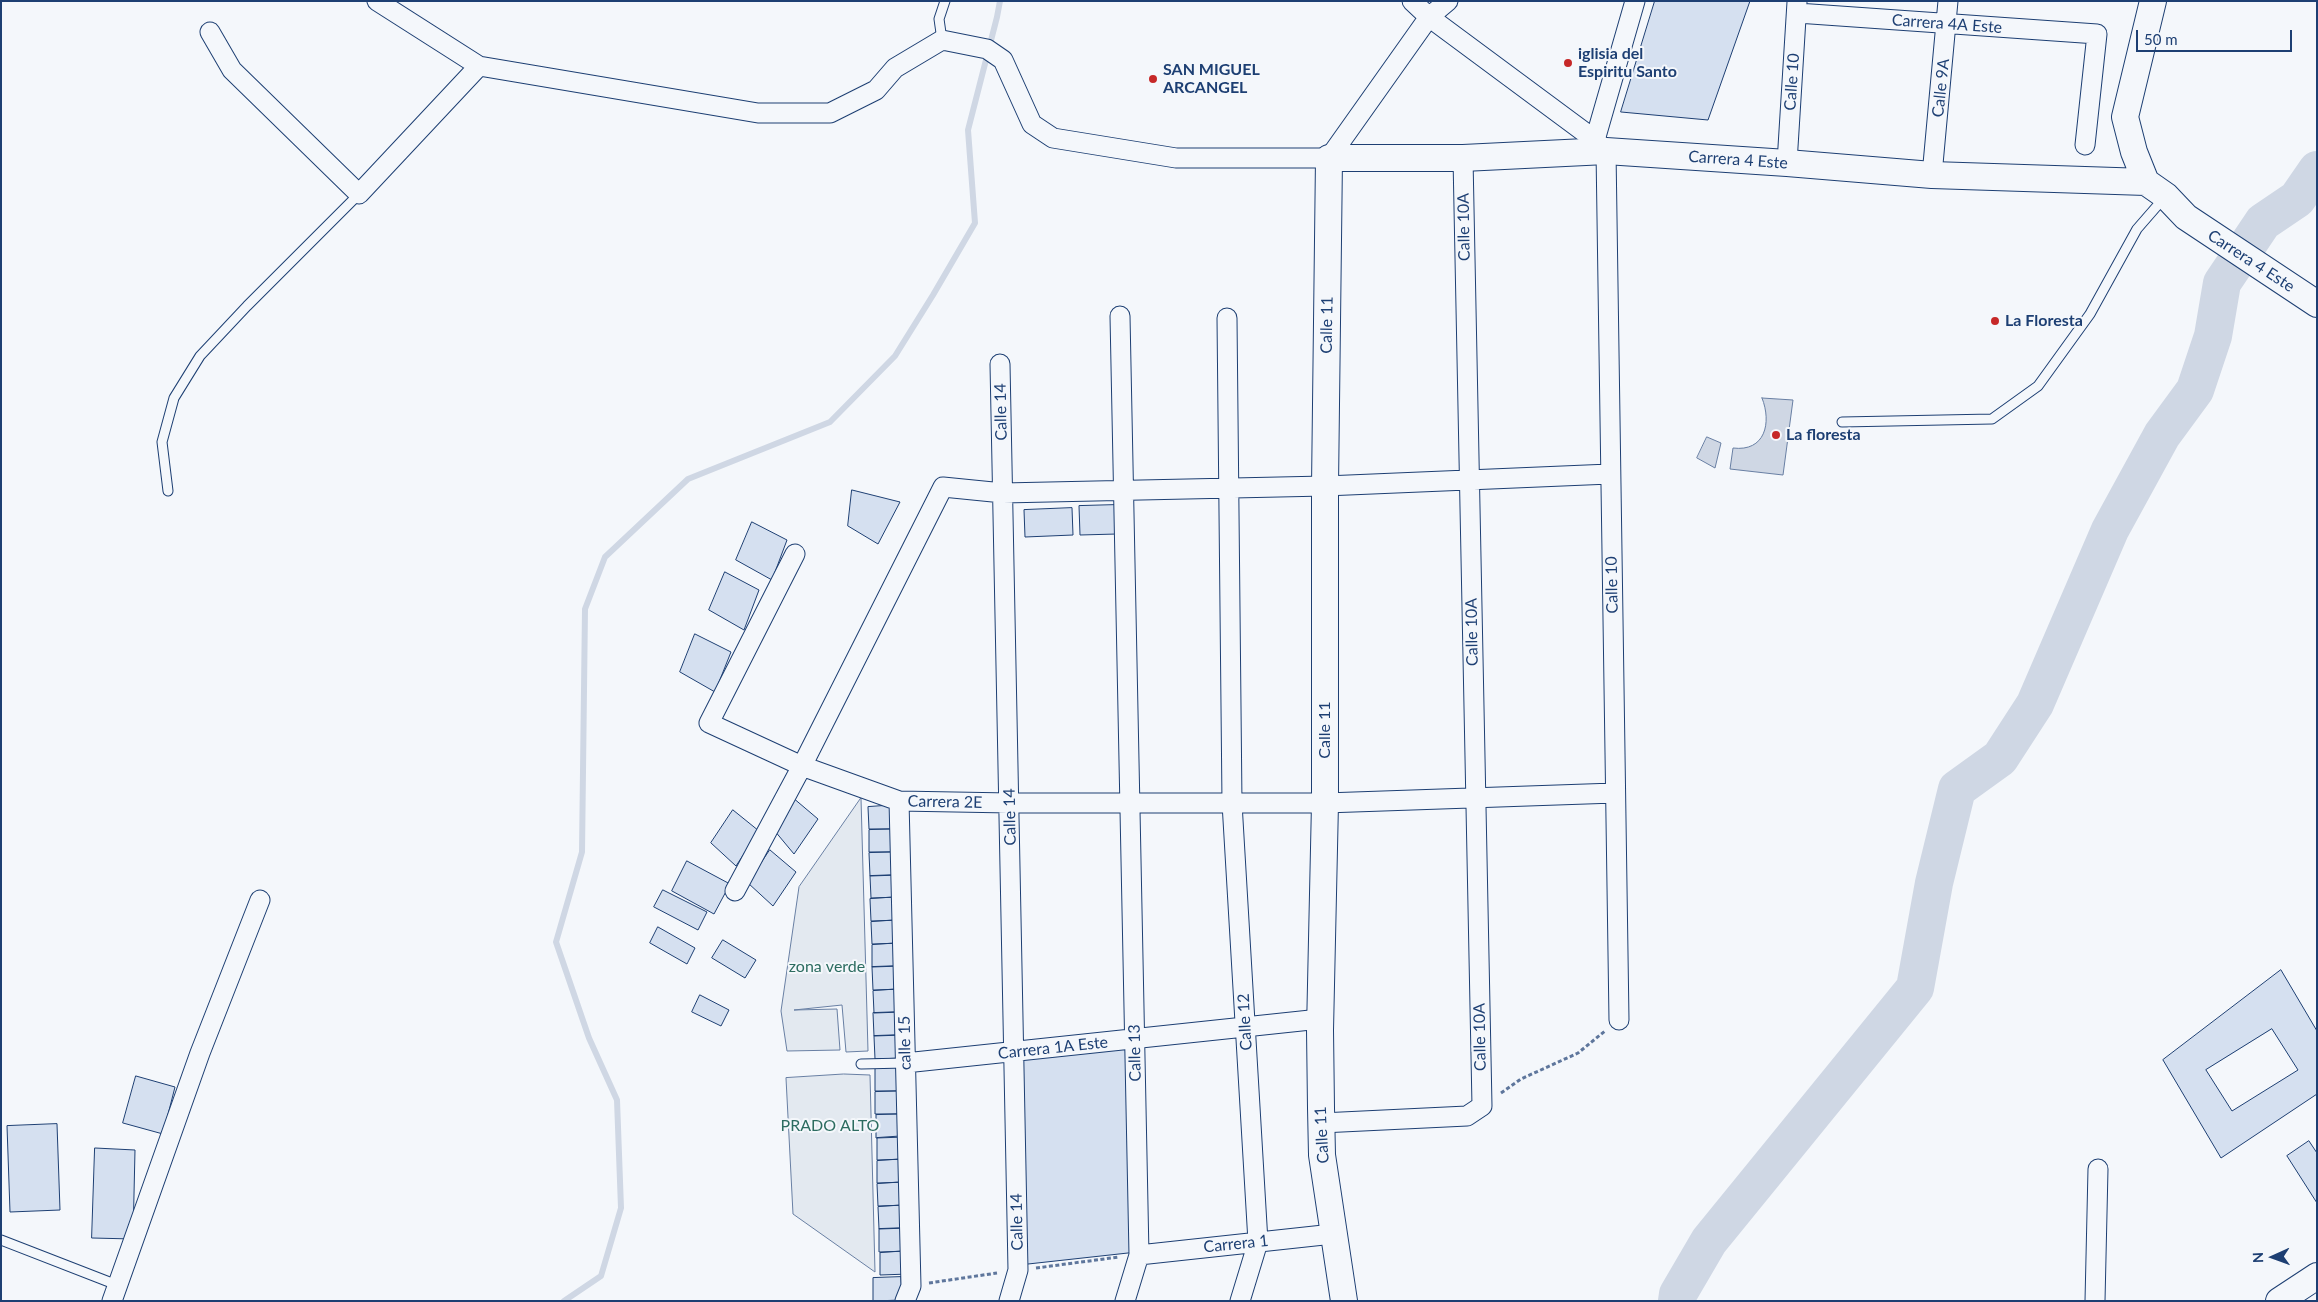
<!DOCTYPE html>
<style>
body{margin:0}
#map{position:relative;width:2318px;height:1302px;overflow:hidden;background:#f4f7fb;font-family:Lato,sans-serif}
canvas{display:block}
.frame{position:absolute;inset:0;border:2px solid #1d3f73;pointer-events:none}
.north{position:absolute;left:2248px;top:1232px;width:50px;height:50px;-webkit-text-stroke:4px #f4f7fb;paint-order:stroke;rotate:268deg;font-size:14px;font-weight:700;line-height:20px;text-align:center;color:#1d3f73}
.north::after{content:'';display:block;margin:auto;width:18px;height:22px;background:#1d3f73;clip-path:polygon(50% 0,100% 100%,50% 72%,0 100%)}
.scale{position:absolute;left:2136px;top:30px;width:156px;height:22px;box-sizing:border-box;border:2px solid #1d3f73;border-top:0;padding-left:6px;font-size:15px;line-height:18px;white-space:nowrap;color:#1d3f73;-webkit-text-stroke:4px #f4f7fb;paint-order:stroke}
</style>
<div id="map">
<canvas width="2318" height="1302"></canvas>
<div class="frame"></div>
<div class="north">N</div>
<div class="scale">50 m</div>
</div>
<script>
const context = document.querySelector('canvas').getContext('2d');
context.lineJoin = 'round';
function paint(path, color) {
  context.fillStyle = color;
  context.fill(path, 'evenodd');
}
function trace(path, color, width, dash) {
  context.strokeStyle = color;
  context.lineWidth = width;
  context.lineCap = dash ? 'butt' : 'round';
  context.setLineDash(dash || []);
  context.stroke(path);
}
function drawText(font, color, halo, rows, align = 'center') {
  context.font = font + ' Lato,sans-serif';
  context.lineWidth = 4;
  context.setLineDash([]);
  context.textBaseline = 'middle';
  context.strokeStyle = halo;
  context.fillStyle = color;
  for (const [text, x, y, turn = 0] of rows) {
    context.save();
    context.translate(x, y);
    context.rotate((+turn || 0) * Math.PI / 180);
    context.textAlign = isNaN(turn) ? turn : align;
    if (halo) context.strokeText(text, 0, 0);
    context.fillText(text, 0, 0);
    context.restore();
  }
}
const green = new Path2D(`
 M861 798 868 1051 846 1052 842 1005 794 1010 837 1009 840 1050 787 1051 781 1011 799 887Z
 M844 1074 870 1075 875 1272 793 1214 786 1078Z`);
paint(green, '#e3e9f0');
trace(green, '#687fa3', 1);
const water = new Path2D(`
 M1762 398 1793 400 1783 475 1730 469 1733 448C1765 452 1772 423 1762 398Z
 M1707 437 1721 443 1715 468 1697 458Z`);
paint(water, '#cfd7e4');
trace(water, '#687fa3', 1);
trace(new Path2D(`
 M564 1301 601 1276 621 1208 617 1100 589 1038 556 942 582 852 585 609 605 557 688 479 830 422 895 356 933 295 975 223 968 130 997 17 1000 1`), '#cfd7e4', 6);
trace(new Path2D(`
 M1677 1301 1678 1294 1709 1241 1915 988 1934 883 1957 789 2000 758 2035 704 2110 530 2162 435 2195 390 2213 336 2222 283 2263 222 2297 199 2317 170`), '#cfd7e4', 38);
const building = new Path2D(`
 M1655 1H1750L1708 120 1621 112Z
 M852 490 900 502 878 544 848 526Z
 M1116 505 1117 534 1080 535 1079 506Z
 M1072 508 1073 535 1025 537 1024 510Z
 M752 522 787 540 772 580 736 560Z
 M725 572 759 590 744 630 709 610Z
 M695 634 731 652 715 692 680 672Z
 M792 797 818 819 794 854 774 830Z
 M897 805 898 829H869L868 807Z
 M733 810 759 831 736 866 711 843Z
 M898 829V852H869V830Z
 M770 850 796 872 773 906 748 883Z
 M898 852 899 875 870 876 869 853Z
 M687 861 730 884 714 914 672 891Z
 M899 875 900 897 871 898 870 876Z
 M663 890 707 912 698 930 654 907Z
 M899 897 900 920 871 921 870 899Z
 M900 920 901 943 872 944 871 922Z
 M658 927 695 948 687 964 650 943Z
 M723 940 756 960 745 978 712 958Z
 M901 943V966L872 967V945Z
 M901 966 902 989 873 990 872 967Z
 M2281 970 2317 1031V1094L2221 1158 2163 1060ZM2272 1029 2298 1070 2232 1111 2206 1070Z
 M902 989V1012L874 1013 873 991Z
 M700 995 729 1010 721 1026 692 1012Z
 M902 1012 903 1035 874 1036 873 1013Z
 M903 1035V1058L875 1059 874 1036Z
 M1133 1041 1137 1252 1019 1265 1015 1054Z
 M903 1067 904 1091H875V1069Z
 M136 1076 175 1087 163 1134 123 1123Z
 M904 1091V1114H875V1092Z
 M905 1114V1137L876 1138V1115Z
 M57 1124 60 1210 10 1212 7 1126Z
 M906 1136V1159L877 1160V1138Z
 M2309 1141 2317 1153V1203L2287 1156Z
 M95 1148 135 1150 133 1239 92 1238Z
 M906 1159V1182L877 1183V1161Z
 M906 1182 907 1205 878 1206 877 1184Z
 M907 1205 908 1228 879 1229 878 1207Z
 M907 1228 908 1251 879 1252V1229Z
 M908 1251 909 1274 880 1275V1253Z
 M901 1277 902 1300 873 1301V1278Z`);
paint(building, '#d5e0f0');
trace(building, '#1d3f73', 1);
const lane = new Path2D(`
 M942 40 939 19 945 1
 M1842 422 1992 419 2038 386 2090 314 2137 229 2164 198
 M168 491 162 442 174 398 200 356 247 306 359 194
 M861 1064 905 1063
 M1 1240 117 1285`);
const street = new Path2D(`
 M377 1 479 66 758 113H830L876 90 895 68 942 40 987 49 1003 60 1032 124 1053 138 1176 158H1329L1429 17 1448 1
 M1412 1 1429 17 1595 140
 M1797 13 2097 34 2085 145
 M210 32 232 70 359 194 479 66
 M1787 163 1797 2
 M1932 175 1948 1
 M1120 316 1139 1255 1125 1301
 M1227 318 1232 803 1258 1242 1240 1301
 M1000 364 1018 1270 1009 1301
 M795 554 709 723 802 766 943 487 1003 493 1325 486 1610 474
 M899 801 911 1286 905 1301
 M735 891 802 766 899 801 1010 803H1325L1615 793
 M1619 1020 1606 151 1595 140 1635 1
 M905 1063 1320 1019
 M1321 1123 1467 1116 1482 1106 1463 158
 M1139 1255 1333 1234
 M112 1301 200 1053 260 900
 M2095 1301 2098 1169`);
const secondary = new Path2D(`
 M2153 1 2125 117 2134 152 2146 182 2166 196 2186 217 2317 304
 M1344 1301 1322 1155 1321 1108 1320 1030 1325 803V486L1329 158H1463L1606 151 1787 163 1932 175 2146 182
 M2279 1301 2317 1276`);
trace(lane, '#1d3f73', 11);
trace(street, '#1d3f73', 21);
trace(secondary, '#1d3f73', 28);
trace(new Path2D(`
 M1501 1093 1521 1079 1578 1053 1605 1031
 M1036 1268 1119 1257
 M929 1283 997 1273`), '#5e769c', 3, [4, 2.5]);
trace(lane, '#f4f7fb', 9);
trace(street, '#f4f7fb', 19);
trace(secondary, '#f4f7fb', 26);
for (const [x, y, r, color] of [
 [1568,63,5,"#c62828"],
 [1153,79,5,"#c62828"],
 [1995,321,5,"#c62828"],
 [1776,435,5,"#c62828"]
]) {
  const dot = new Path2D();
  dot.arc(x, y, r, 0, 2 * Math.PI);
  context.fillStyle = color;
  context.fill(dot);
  trace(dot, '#f4f7fb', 2);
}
drawText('16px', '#1d3f73', '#f4f7fb', [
 ["Carrera 4A Este",1947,24,4],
 ["Calle 10",1792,82,-86],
 ["Calle 9A",1941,88,-84],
 ["Carrera 4 Este",1738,160,4],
 ["Calle 10A",1464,227,-91],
 ["Carrera 4 Este",2251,261,33],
 ["Calle 11",1327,325,-89],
 ["Calle 14",1001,412,-91],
 ["Calle 10",1612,585,-91],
 ["Calle 10A",1472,632,-91],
 ["Calle 11",1325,730,-90],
 ["Carrera 2E",945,802,1],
 ["Calle 14",1010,817,-91],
 ["Calle 12",1245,1022,-93],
 ["Calle 10A",1480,1037,-91],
 ["calle 15",905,1043,-91],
 ["Carrera 1A Este",1053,1048,-6],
 ["Calle 13",1135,1053,-91],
 ["Calle 11",1322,1135,-93],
 ["Calle 14",1017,1222,-91],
 ["Carrera 1",1236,1244,-6]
]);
drawText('bold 16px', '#1d3f73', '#f4f7fb', [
 ["iglisia del",1578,54],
 ["Espiritu Santo",1578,72],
 ["SAN MIGUEL",1163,70],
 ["ARCANGEL",1163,88],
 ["La Floresta",2005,321],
 ["La floresta",1786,435]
], 'left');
drawText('16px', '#2c6c60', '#f4f7fb', [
 ["zona verde",827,967],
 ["PRADO ALTO",830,1126]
]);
</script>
